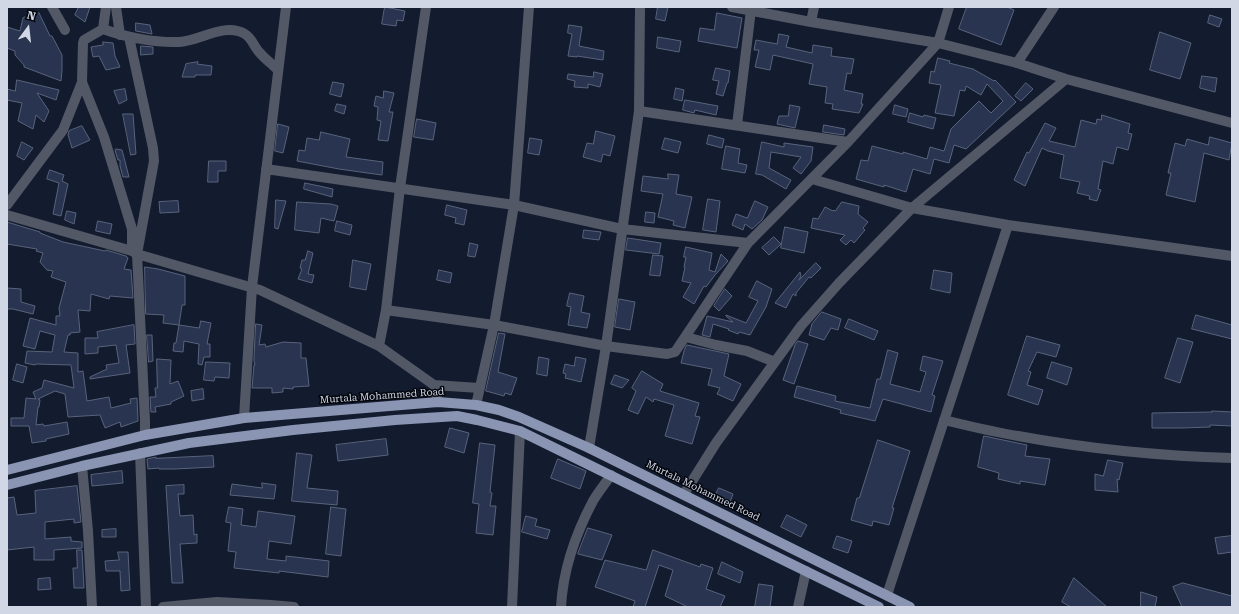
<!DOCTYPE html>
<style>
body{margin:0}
#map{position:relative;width:1239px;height:614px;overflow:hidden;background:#131b2e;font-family:"Roboto Serif",serif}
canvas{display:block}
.frame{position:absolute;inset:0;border:8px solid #d1d7e4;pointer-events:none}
.north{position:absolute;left:8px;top:8px;width:40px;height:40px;-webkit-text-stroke:3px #04060e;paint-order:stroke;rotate:15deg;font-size:11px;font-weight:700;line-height:16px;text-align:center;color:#d1d7e4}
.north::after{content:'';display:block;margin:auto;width:14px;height:18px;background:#d1d7e4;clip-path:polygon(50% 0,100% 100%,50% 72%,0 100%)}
</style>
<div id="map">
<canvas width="1239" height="614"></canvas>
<div class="frame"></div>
<div class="north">N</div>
</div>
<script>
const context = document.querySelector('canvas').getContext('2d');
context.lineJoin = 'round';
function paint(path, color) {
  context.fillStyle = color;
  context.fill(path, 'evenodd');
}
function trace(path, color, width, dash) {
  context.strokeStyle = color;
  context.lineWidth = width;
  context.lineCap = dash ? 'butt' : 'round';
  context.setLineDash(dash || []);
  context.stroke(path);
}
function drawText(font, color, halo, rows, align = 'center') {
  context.font = font + ' "Roboto Serif",serif';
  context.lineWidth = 3;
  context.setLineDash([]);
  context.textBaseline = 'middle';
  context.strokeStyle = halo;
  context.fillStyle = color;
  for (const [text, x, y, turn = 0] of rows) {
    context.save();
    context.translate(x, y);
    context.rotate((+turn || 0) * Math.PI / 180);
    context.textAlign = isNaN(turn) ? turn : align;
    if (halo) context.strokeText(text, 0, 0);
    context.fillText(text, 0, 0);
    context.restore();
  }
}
const building = new Path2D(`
 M79 7H90L85 22 75 15Z
 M385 7 405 11 403 21 397 20 396 26 382 24Z
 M658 7H668L665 21 656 19Z
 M967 7H1007L1014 10 1001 45 959 29Z
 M39 13 50 36H52L62 55V70L61 81 24 67V65L15 55V51L7 48V27L20 31 23 18Z
 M717 13 742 18 737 48 698 41 700 28 714 30Z
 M1210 15 1222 19 1219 27 1208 23Z
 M136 23 150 25 152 34 136 31Z
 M569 25 582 27 579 46 604 51 603 60 577 56V57L568 56 572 34 568 33Z
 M1160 32 1191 43 1180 79 1150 70Z
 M779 34 789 36 786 47 812 53 813 45 832 48 831 56 854 59 851 74 847 73 844 90 863 94 861 104H863L859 113 832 109 833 104 825 103 827 87 809 84 813 64 773 55 770 70 755 67 759 50H754L756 40 777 44Z
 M658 37 681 41 679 52 657 48Z
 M103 42 113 43 115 56 120 67 106 70 99 56 93 57 91 47 103 45Z
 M141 46 153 47V54L141 55Z
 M938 58 950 61 949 63 973 69 994 81 995 80 1016 102 966 149 954 145 949 163 934 159 930 174 913 169 906 192 884 185V187L856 179 861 160 868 161 872 146 903 154V152L927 159 930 147 944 151 951 129 979 101 991 113 1003 101 987 84 981 95 966 86 965 91 960 90 954 116 935 113 941 85 929 83 931 71 934 72Z
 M198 62 197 64 212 66 211 75H195V77H182L186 64Z
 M716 68 730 71 728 83H727L723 96 716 94 719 81 713 80Z
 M594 72 603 74 600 87 588 84V88L574 87 575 81 567 79 568 74 593 77Z
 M1202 76 1217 78 1215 92 1200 88Z
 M17 80 59 90 56 100 37 93 49 111 44 122 36 115 33 129 18 121 22 103 7 100V89L15 91Z
 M333 82 344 84 341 97 330 94Z
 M1026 83 1033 89 1021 101 1015 96Z
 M676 88 684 90 682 101 674 99Z
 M125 89 127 100 119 104 114 91Z
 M384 91 394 93 389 112H393L388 141 378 140 381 121 377 120 378 107 374 106 376 96 383 98Z
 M685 100 718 106 716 115 695 110 694 113 683 110Z
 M337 104 346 106 344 114 335 111Z
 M790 105 800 107 795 128 777 124 779 116H788Z
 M895 105 908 109 906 117 893 114Z
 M910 113 923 117 924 115 936 118 933 129 908 122Z
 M123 114H133L136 154 131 155Z
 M1102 115 1130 124 1128 133 1132 134 1128 150 1117 147 1113 164 1103 161 1098 189 1101 190 1100 192 1097 201 1089 199 1090 196 1077 193 1080 182 1060 178 1064 155 1048 151 1042 148 1025 186 1014 180 1027 152 1029 153 1045 123 1056 128 1049 141 1075 147 1081 120 1096 124 1097 119 1101 120Z
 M417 119 436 123 433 140 414 137Z
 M278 124 289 127 283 153 275 151Z
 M824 125 845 129 844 135 823 132Z
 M82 126 90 140 72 148 68 135 69 131Z
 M596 131 615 136 610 156 603 154 601 162 583 157 587 143 593 144Z
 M321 132 350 139 346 157 383 162 382 175 339 169 297 161 299 150 305 151 307 138 319 140Z
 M709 135 724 139 722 148 707 144Z
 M1210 137 1232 143 1229 160 1204 153 1195 202 1166 195 1171 173H1168L1175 143 1185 146 1187 139 1208 145Z
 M530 138 542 140 539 155 528 153Z
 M665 138 681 142 678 153 662 149Z
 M22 142 33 148 24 160 17 156Z
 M762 142 784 147V143L813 147 811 161 801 174 793 168 801 157 771 152 769 168 791 180 786 189 762 175 756 174Z
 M726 146 740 149 738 163 747 165 745 173 722 169Z
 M116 149 122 150 129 177H123L120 166V160H118L115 150Z
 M209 161H226V171H218V182H208Z
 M50 170 64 175 62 181 68 184 61 216 53 214 59 183 47 179Z
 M668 174 679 175 676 194 692 197 685 228 673 225 674 221 658 217 663 194 641 191 643 176 668 179Z
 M305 183 333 189 332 197 304 189Z
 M708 199 720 201 716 232 703 230Z
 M276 200 286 201 278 229 275 228Z
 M178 201 179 212 160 213 159 202Z
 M755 201 768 207 762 220 752 229 745 224 743 230 732 225 736 214 747 218Z
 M297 202 331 204 338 206 334 221 321 218 319 233 295 230Z
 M842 202 859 206 858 214 868 222 863 228 865 230 854 243 851 240 846 245 840 240 845 235 811 228 813 218 818 219 825 207 833 211 834 210 835 211Z
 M447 205 467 210 464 225 455 223 456 218 445 215Z
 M67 211 76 213 74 224 65 220Z
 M646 212 655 213 654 223 645 222Z
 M98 221 112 224 110 234 96 231Z
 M337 221 352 225 350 235 335 231Z
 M7 222 40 232V233L63 242 105 251 106 250 126 256 128 258 124 269 131 270 133 298 110 296 109 299 91 294 90 311 78 310 80 332 70 333V335H68L64 352 78 353V372L83 371 87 401 109 397 111 408 131 403 130 399 137 398 138 421 121 427 120 422 105 428 100 415 68 417 65 394 55 391 38 399 40 400 39 407H38L36 425 43 424 44 426 67 422 69 434 46 439V441L32 443 29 426H11V418H24L26 398 36 399 33 392 42 388 44 380 74 388 71 365 36 364 35 365 25 363 27 351 52 352 55 335 40 331 35 349 23 346 30 318 56 325V316H60L59 308 66 282 51 277 53 271 47 270 40 262 43 253 36 251 37 249 7 244Z
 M785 227 808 232 804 253 781 248Z
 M584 230 601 232 599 240 583 238Z
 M774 237 781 244 769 255 762 248Z
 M628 238 661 243 659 254 626 250Z
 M470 243 478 245 475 257 468 256Z
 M686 247 712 253 709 270 715 272 721 254 728 261 715 275 706 287 704 286 694 304 683 297 691 283 682 281 685 267H684L686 257H684Z
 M308 251 313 253 308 274 314 275 312 283 298 279 302 269 300 268 302 260H305Z
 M653 255 663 256 660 276 650 275Z
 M353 260 371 264 366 290 350 287Z
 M816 263 821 268 811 278 809 277 796 293V296L793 294 786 308 775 303 800 272 801 276 799 280Z
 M145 267 158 269 185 276V305H182L179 325 163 323 164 315 146 314Z
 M439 270 452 273 450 283 437 280Z
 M934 270 952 273 950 293 931 289Z
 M757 281 772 289 766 307 750 335 739 332 738 334 728 330 729 329 713 324 710 337 702 335 707 316 733 322 726 316V315L746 323 758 301 749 297Z
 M7 288 21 289V302L35 306 33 314 13 309H8Z
 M725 289 732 296 719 311 714 306Z
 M570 293 584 296 581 312 590 314 587 328 568 325 571 307 567 306Z
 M619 299 635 302 630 330 615 327Z
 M822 312 841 319 838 330 831 328 824 340 809 335 812 324Z
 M1196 315 1232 325V339L1192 329Z
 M849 319 878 331 874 340 845 328Z
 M201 321 211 323 207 344H210V357H204L202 365 198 364 199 344 184 341 183 352 173 351 174 343H176L179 325 199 328Z
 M256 324 262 325 259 345 265 344 266 347 283 342 301 343V358H306L309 386 293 387V389L283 388V392L272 393V388H252L254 365H255L254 361Z
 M134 325 135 344 126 345 130 373 90 379V377L107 369 106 365 119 363 116 345 98 347V353L85 354V338H98L97 332Z
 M499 333 505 334 498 372 517 378 511 395 505 393 504 396 486 391Z
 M147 335H152L153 361 149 362Z
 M1027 336 1060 345 1056 357 1037 352 1028 371 1031 372 1027 385 1043 390 1038 405 1008 395Z
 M1178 338 1193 342 1180 383 1165 378Z
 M798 341 808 344 794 384 783 380 795 345Z
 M687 345 729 354 724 376 741 384 733 401 717 394 720 388 708 385 712 369 681 363 684 351Z
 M888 350 898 353 890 384 920 392 926 372 920 370 923 356 943 361 932 395 935 396 931 412 883 399 875 421 840 413 841 410 794 397 797 386 836 396 835 401 870 408 877 379H880Z
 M539 357 549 359 547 376 537 374Z
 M576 357 586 359 581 382 565 378 566 374 563 373 565 364 574 366Z
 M157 359 171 360 170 384 178 381 184 396 171 402V404L155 407 156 412H151L150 397H156L155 388H157Z
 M206 362 230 363 229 378 215 377 214 381 204 380Z
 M1052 362 1072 368 1067 385 1047 378Z
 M17 364 27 367 23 383 13 380Z
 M642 371 663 384 660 391 699 403 695 416 700 417 692 444 665 436 674 405 654 399 653 402 646 397 638 414 628 410 636 391 632 388Z
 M615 375 629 380 622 388 611 384Z
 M203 389 204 399 192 401 191 391Z
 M1212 411 1232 412V426L1210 425V427L1182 428H1152V413L1212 412Z
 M450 428 469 433 464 453 445 447Z
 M984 436 1027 445 1025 456 1050 459 1045 485 1020 481V484L998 479 999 473 978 467Z
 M386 439 388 455 338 461 336 445Z
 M878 440 910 451 892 508H894L889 525 873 521 872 526 851 520 857 498H859Z
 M480 443 495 445 490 492 492 493 490 506H496L493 535 476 533 479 504 473 503Z
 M297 453 312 455 307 488 338 491 337 505 292 501Z
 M213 456 214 467 175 469H159V468L148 469 147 459 156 457V458Z
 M558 459 586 471 580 489 551 478Z
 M1108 460 1123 463 1119 480 1117 479 1118 492 1095 490V474L1103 476Z
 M122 471 123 483 92 486 91 475Z
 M262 483 276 485 274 499 230 495 232 484 262 488Z
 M184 485V494H178L180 516 193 515 194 535 197 534V543L180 544 183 583H172L166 486Z
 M77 486 81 522 74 523V519L45 522V539L71 537V541L82 542V548L54 550V560H34V547L7 550V498L14 497 17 515 36 513 35 491Z
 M719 488 733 494 730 502 715 496Z
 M229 507 243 509 241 525 256 527 258 511 295 516 291 544 269 541 267 559 286 561V556L329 561 328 577 279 571V573L234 568 236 552 228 551 231 523 226 522Z
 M331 507 346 509 341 556 326 554Z
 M787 515 807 525 801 537 781 527Z
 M526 516 537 519 535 526 550 530 547 539 522 532Z
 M588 528 612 535 602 560 578 554Z
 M116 529V537H102V530Z
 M837 536 852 541 848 553 833 548Z
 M1232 536V552L1218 554 1215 538Z
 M77 550H82L84 588H74L73 568H77Z
 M653 550 700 567 701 564 713 568 706 589 725 596 720 607H688L665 596 673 570 659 565 645 607H633L635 601 595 587 605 560 646 570Z
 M118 552H128L130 590 121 591 120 571H106L105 561 119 560Z
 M722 562 743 572 740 583 718 574Z
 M50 578 51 589 38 590V579Z
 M1074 578 1107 607H1071L1062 602Z
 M1183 583 1232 596V607H1182L1173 587Z
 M759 584 773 586 770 607H755Z
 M1141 592 1157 597 1155 607H1141Z`);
paint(building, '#283450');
trace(building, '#59637b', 1);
trace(new Path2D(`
 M52 7 65 30
 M116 7 120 35
 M732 7 811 22 938 43 1017 63 1066 79 1232 123
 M811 22 814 7
 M103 29 106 7
 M129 37 153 148 154 161 137 254 145 421V435
 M1017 63 1054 7
 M82 82 104 137 132 229V251
 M639 111 848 142
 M737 125 751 10
 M266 169 514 205 622 229 748 243
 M812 179 912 208 1008 225 1232 256
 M7 205 63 130 82 82 83 43 84 40 103 29C125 37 155 43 179 42 200 41 224 22 245 34 252 38 254 47 260 53 265 59 272 64 278 70
 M7 215 132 251 137 254 260 290 379 346 434 385 438 402
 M386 310 494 325 606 346 667 354 675 352 748 243 848 142 938 43 949 7
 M686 337 716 345 747 351 775 362
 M379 346 386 310 400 188 426 7
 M434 385 479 388
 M476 405 494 325 514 205 529 7
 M244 418 252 287 286 7
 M944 420C969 426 993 432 1018 436 1089 449 1160 456 1232 458
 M589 448 606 346 639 111 640 7
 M140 453 146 607
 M82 466 88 531 92 607
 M684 494 716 443 801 326 839 283 912 208 1066 79
 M887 595 1008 225
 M163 607 217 602 271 605 294 607
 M512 607 520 431
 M561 607C563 570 576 533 593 501 598 492 605 484 611 475
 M798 607 806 571`), '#525866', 10);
trace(new Path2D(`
 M7 470 145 435 244 418 438 402 476 405 499 410 519 417 589 448 910 607
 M7 485 82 466 189 443 293 430 395 420 457 416 477 420 520 431 879 607`), '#8995b2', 10);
drawText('10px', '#d1d7e4', '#04060e', [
 ["Murtala Mohammed Road",382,396,-4],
 ["Murtala Mohammed Road",703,491,26]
]);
</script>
